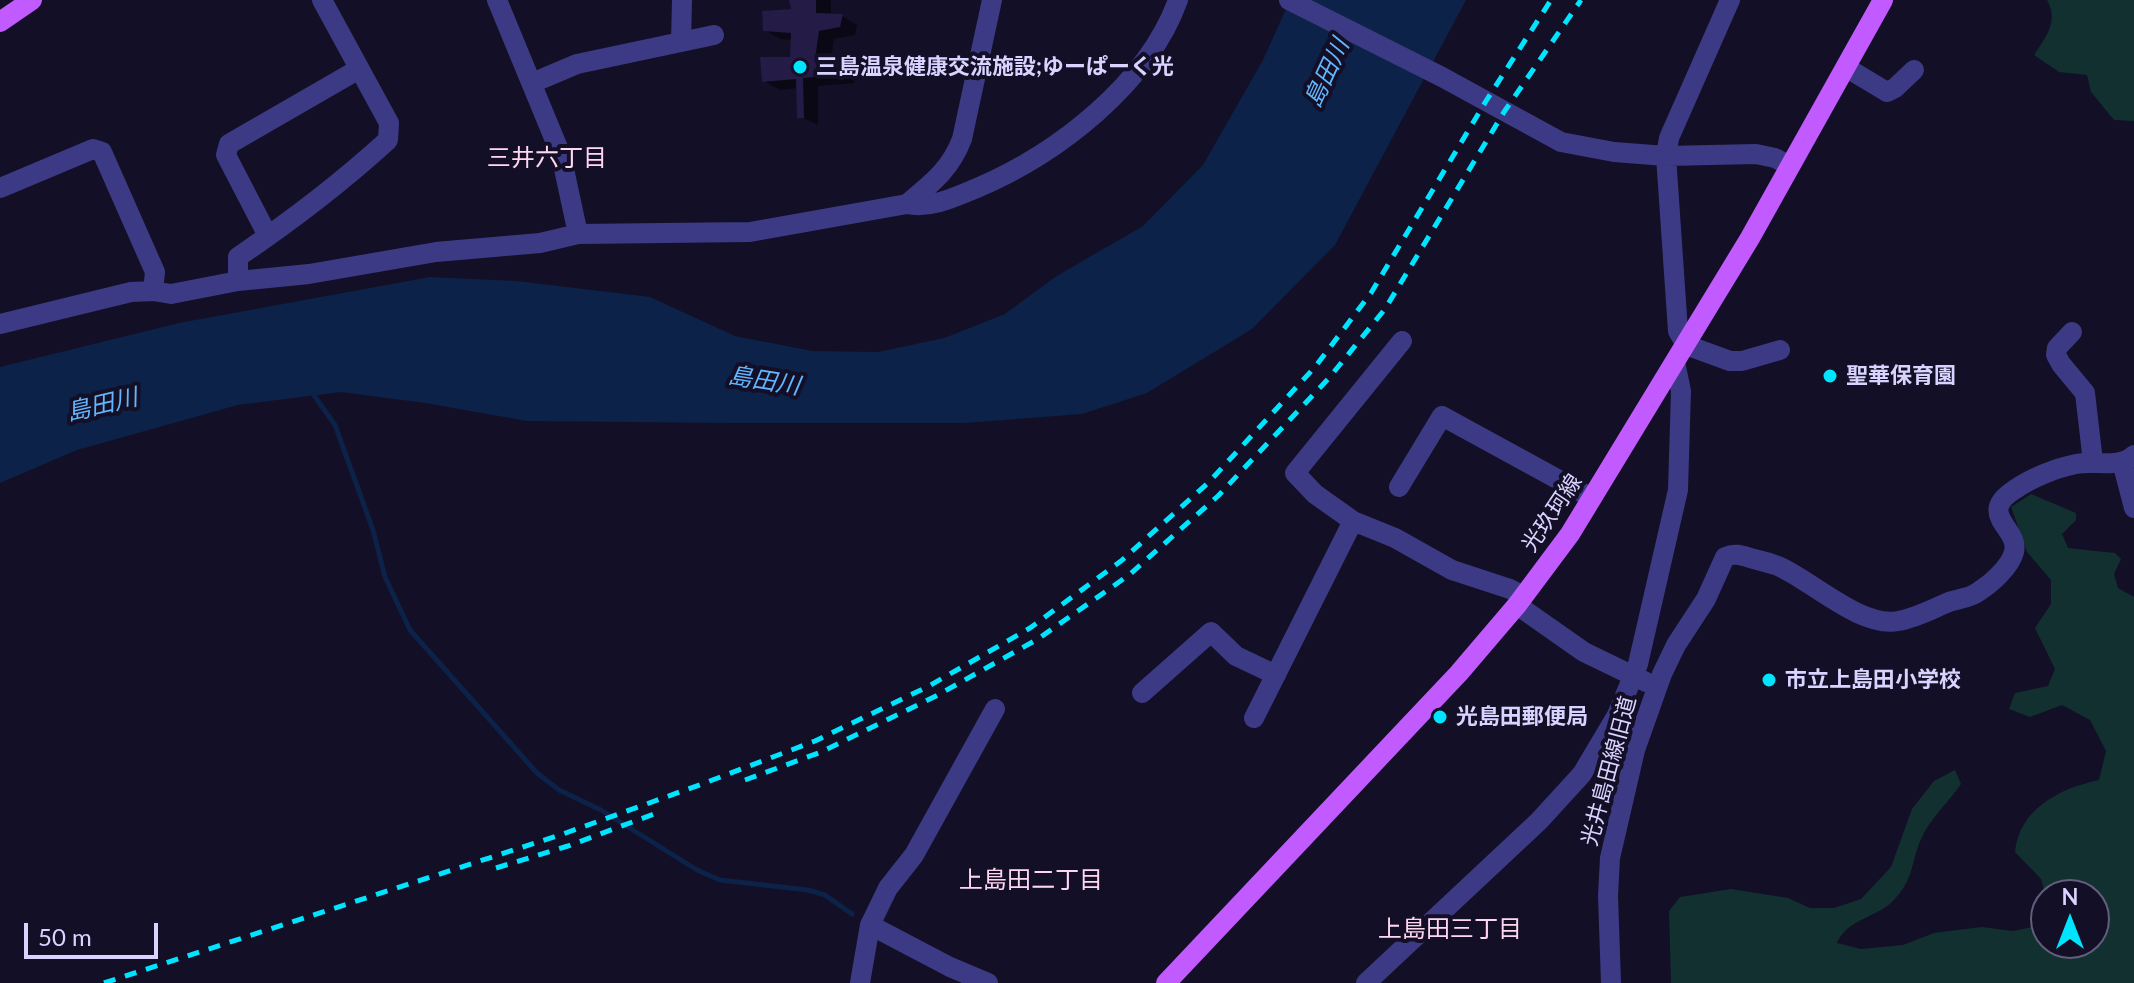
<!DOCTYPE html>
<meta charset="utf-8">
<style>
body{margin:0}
#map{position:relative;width:2134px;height:983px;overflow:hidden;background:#130f26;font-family:Lato,sans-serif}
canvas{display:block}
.north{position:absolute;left:2030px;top:879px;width:80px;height:80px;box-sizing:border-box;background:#130f26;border:2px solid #625e7d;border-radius:50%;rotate:0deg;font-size:22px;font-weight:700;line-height:32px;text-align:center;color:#d9d4ff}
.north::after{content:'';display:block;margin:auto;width:28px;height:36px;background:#00e5ff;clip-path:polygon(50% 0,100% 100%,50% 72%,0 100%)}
.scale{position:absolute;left:24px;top:923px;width:134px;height:36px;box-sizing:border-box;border:4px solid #d9d4ff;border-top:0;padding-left:10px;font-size:24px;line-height:28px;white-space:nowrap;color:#d9d4ff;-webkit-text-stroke:6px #130f26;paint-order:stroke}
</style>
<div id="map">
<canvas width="2134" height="983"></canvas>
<div class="north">N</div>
<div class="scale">50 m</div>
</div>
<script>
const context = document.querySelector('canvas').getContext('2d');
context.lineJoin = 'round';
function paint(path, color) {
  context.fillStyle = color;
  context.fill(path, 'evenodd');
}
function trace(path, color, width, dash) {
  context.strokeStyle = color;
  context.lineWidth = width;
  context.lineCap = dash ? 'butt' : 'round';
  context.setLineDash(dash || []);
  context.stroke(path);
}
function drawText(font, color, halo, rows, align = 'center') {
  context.font = font + ' Lato,"Noto Sans JP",sans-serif';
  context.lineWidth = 8;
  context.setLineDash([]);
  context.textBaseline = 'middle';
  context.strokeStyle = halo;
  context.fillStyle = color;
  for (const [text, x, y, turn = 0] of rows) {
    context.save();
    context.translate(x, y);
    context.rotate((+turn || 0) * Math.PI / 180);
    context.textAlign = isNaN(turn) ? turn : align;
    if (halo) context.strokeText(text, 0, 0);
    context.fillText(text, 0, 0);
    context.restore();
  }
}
paint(new Path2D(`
 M2047 0H2134V121L2114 120 2091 92 2087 75 2059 72 2034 55C2046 37 2059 21 2047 0Z
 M2031 494 2076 513V520L2062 534 2068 548 2115 553 2121 559 2114 574 2118 588 2134 597V983H1671L1669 911 1680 897 1731 889 1788 898 1810 908H1834L1861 899 1891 867 1912 809 1934 781 1955 770 1961 784C1948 803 1931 817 1921 839 1911 862 1914 879 1894 900 1877 918 1848 918 1837 943L1861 949 1903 945 1934 933 1982 927 2013 931 2038 926 2046 908V943H2094V895H2046V898L2041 879 2015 852C2019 809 2060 788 2099 780L2106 751 2090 720 2062 705 2030 717 2009 709 2015 693 2048 686 2055 669 2035 628 2051 604V580L2027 552 2011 507Z`), '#12302f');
paint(new Path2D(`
 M1290 0H1466L1335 245 1252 329 1147 393 1082 414 965 423H728L527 421 425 403 341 392 238 405 77 450 0 483V367L179 323 430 277 517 281 650 297 735 336 812 351 878 352 944 338 1005 314 1055 277 1143 226 1203 165 1263 60Z`), '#0c2248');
paint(new Path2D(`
 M791 0H831V16H842L857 25 855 35 834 39 831 60H839L854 68V83L818 86V125L799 116 798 88 780 90 764 81 791 59 792 40 780 39 765 30 793 11Z`), '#0007');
trace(new Path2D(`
 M311 391 335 425 373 530 385 577 410 630 537 773 559 790 601 810 697 870 720 880 808 890 825 895 852 914`), '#0c2248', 5);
paint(new Path2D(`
 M789 0H816V13L843 14 840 27 819 31 815 59 840 58V75L803 78 804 118H797L796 79 762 82 760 57H790L791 33 763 31 762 11 791 9Z`), '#241b47');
trace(new Path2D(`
 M497 0 561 155 578 234
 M1289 0 1442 77 1561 142 1614 152 1666 156 1756 154 1775 158 1790 166
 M1730 0 1669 138 1666 156 1678 331 1686 345 1730 361H1742L1780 350
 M681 42 682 0
 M1847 68 1887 92 1895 88 1914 70
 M532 83 577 64 714 35
 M0 188 93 149 102 152 155 272 153 291
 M907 204C932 183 950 170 962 139L992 0
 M268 236 226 155 229 144 359 69
 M238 281V257C291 221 341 183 388 140L389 123 322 0
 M0 324 131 292 153 291 171 294 238 281 309 274 436 252 540 243 578 234 750 232 907 204C931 209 955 197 977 188 1057 154 1148 84 1178 0
 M2072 332 2057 348 2056 355 2061 364 2085 393 2093 462
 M1402 341 1295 473 1315 494 1353 521 1395 538 1452 570 1510 589 1523 596
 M2122 462 2134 508
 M1399 487 1442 416 1592 498
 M1517 605 1584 652 1646 682
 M1142 693 1211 632 1236 656 1276 675
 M1254 718 1353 521
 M860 983 870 925
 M988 983 950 967 870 925 888 888 914 855 995 709
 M1366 983 1539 821 1582 774 1617 715 1638 664 1678 490 1681 391 1675 362
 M1611 983 1608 896 1610 858 1635 750 1662 674 1676 645 1706 599 1725 557C1736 552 1743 556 1754 559 1762 561 1770 563 1778 566 1811 580 1860 628 1898 621 1916 618 1932 609 1949 602 1958 599 1970 598 1978 592 1991 584 2010 567 2014 552 2020 528 1976 515 2014 490 2031 478 2056 468 2076 464 2095 460 2119 469 2134 455`), '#3d3a85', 20);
trace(new Path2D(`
 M0 22 32 0
 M1166 983 1459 673 1517 605 1570 534 1750 238 1883 0`), '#c25bff', 20);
trace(new Path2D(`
 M745 780 821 752 936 696 1038 639 1129 575 1218 496 1329 378 1385 309 1504 112 1581 0
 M496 868 568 846 662 811
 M104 983 563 834 702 784 815 741 929 686 1030 628 1121 561 1208 483 1315 367 1371 293 1486 101 1551 0`), '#00e5ff', 5, [12, 10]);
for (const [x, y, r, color] of [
 [800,67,8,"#00e5ff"],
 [1830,376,8,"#00e5ff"],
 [1769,680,8,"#00e5ff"],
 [1440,717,8,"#00e5ff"]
]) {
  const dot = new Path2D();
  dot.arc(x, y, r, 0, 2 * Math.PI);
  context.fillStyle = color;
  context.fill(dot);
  trace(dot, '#130f26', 3);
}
drawText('bold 22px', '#d9d4ff', '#130f26', [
 ["三島温泉健康交流施設;ゆーぱーく光",816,67],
 ["聖華保育園",1846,376],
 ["市立上島田小学校",1785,680],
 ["光島田郵便局",1456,717]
], 'left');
drawText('22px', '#d9d4ff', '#130f26', [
 ["光玖珂線",1552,513,-56],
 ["光井島田線旧道",1609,771,-75]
]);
drawText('italic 24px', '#62b6ff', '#130f26', [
 ["島田川",1327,73,-65],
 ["島田川",764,381,9],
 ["島田川",102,405,-13]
]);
drawText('24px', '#ffd6f0', '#130f26', [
 ["三井六丁目",547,158],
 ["上島田二丁目",1031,880],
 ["上島田三丁目",1450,929]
]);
</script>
